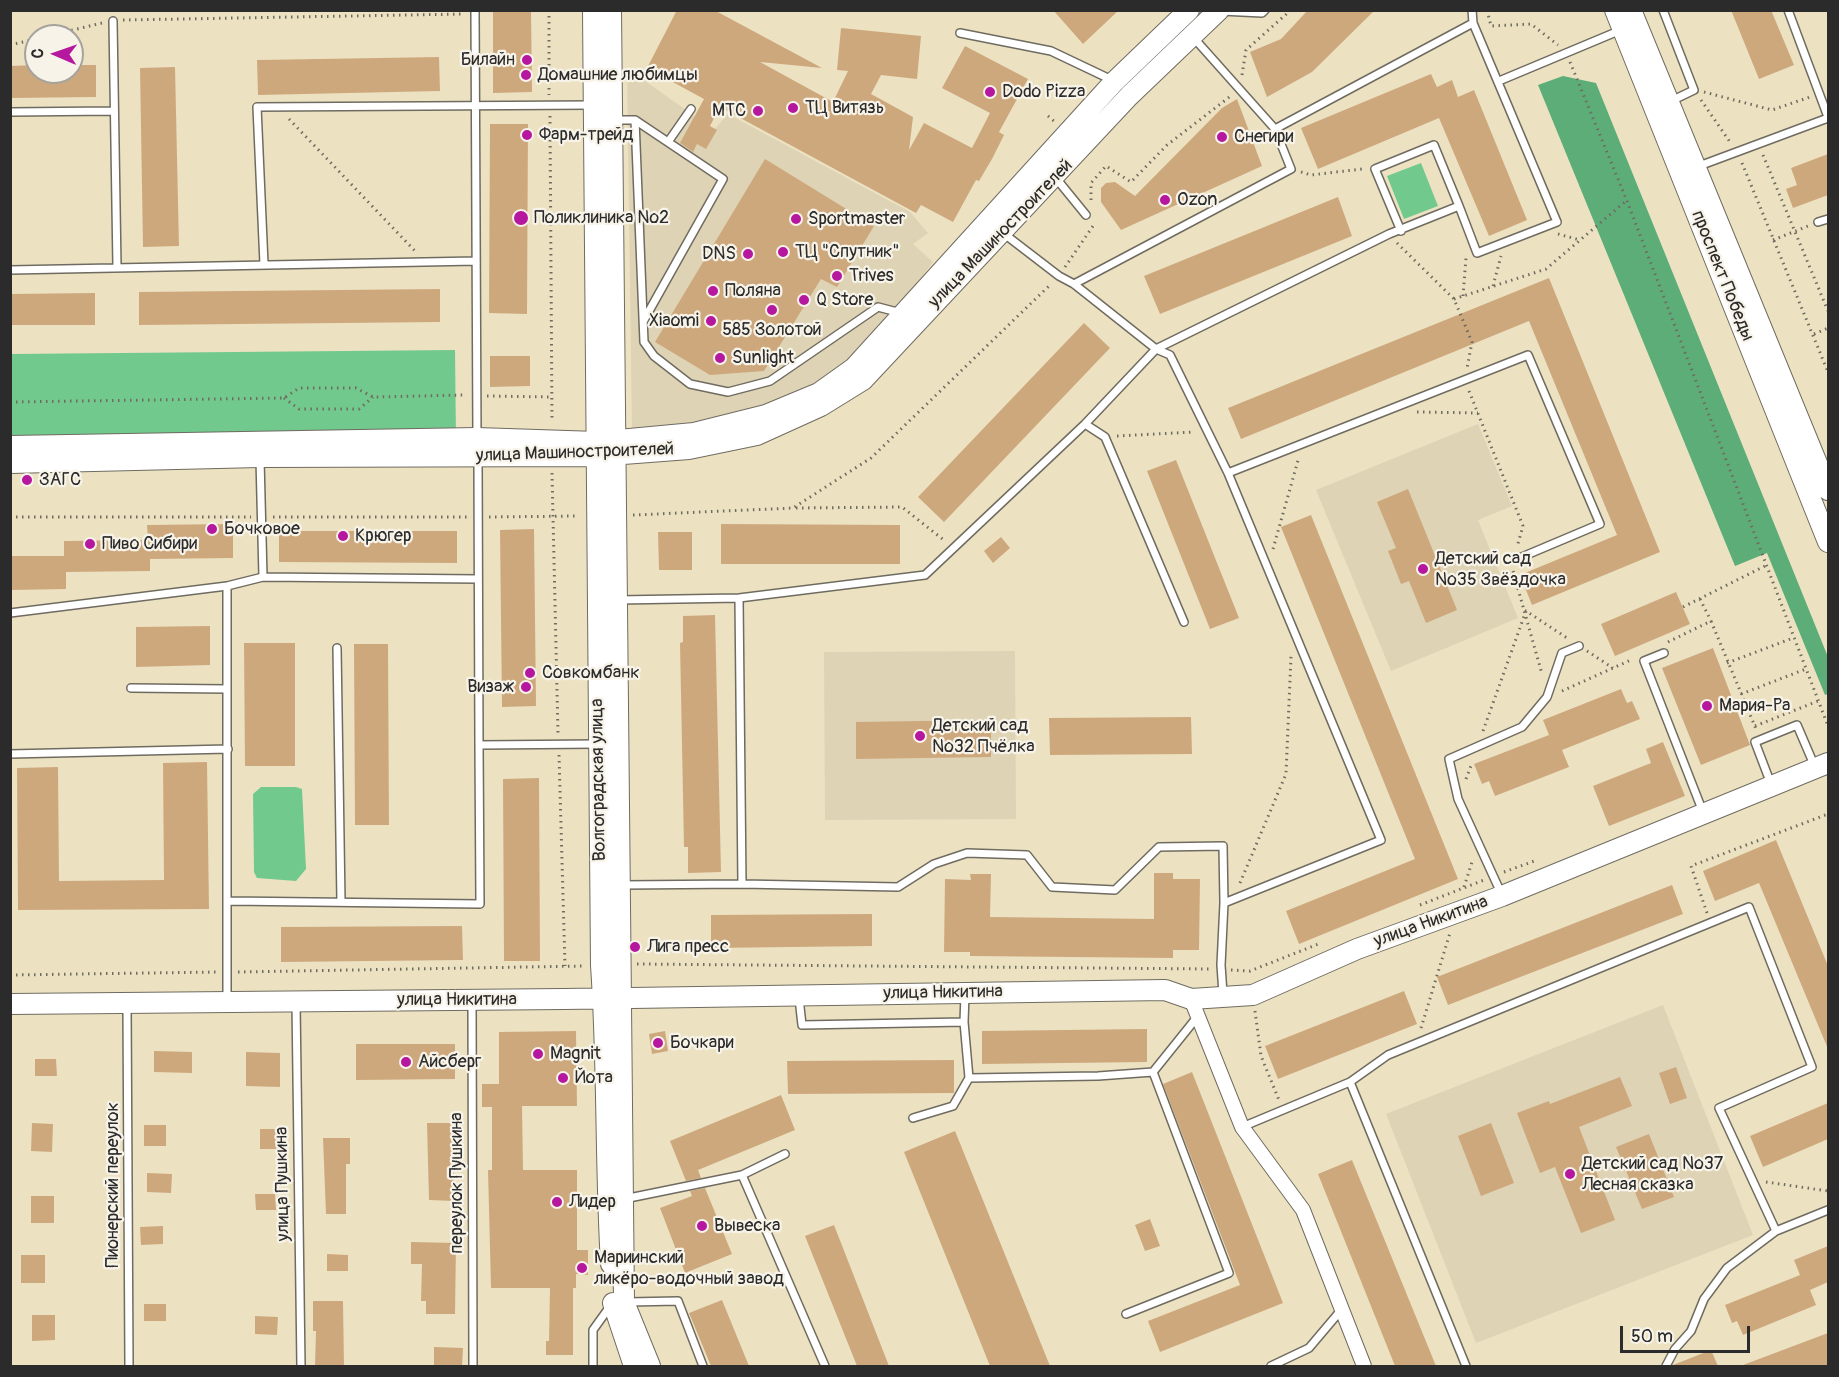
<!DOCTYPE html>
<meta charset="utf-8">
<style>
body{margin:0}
#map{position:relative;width:1839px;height:1377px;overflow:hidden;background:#ece2c2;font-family:Pangolin,sans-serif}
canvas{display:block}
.frame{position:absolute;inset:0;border:12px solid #2b2b2b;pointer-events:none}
.north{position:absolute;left:24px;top:24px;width:60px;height:60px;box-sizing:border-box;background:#f7f3e8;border:2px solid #a5a39c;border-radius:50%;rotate:272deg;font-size:16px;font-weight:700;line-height:24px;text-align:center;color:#2b2b2b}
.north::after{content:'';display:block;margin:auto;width:21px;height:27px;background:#b5179e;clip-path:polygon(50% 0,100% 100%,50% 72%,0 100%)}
.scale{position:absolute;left:1620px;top:1326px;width:130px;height:27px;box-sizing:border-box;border:3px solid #2b2b2b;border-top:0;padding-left:8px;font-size:18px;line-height:21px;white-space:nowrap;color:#2b2b2b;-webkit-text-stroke:4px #f7f3e8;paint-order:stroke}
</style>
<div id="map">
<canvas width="1839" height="1377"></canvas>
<div class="frame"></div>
<div class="north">С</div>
<div class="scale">50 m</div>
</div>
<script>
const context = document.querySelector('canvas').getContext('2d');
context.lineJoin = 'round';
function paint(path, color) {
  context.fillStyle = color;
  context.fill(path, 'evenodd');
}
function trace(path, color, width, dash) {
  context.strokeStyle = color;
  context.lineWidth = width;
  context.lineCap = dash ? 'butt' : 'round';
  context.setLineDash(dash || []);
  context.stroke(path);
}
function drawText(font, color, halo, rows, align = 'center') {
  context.font = font + ' Pangolin,sans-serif';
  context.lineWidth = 4.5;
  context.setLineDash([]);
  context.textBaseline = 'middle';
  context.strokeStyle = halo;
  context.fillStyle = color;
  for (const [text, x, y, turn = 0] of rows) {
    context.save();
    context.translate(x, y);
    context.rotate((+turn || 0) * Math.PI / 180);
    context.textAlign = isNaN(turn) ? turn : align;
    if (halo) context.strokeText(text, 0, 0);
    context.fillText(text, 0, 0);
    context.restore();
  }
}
paint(new Path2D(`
 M627 68 714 130 728 114 910 212 928 233 913 244 933 262 878 336 815 386 752 413 691 426 632 431Z
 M1478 424 1512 506 1478 520 1518 618 1391 671 1316 490Z
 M1015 651 1016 819 825 820 824 652Z
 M1663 1005 1753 1235 1476 1343 1386 1114Z`), '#ded3b4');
paint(new Path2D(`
 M1421 163 1438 206 1404 219 1387 176Z
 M455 350 456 440 11 444 10 354Z
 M261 787H296L302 789 306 869 296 881 257 878 254 872 253 794Z`), '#72c98e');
paint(new Path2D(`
 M1563 76 1596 83 1828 657V694L1825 695 1767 553 1735 566 1538 85Z`), '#5dad79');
paint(new Path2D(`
 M493 10H531L532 92 493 93Z
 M677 10H714L822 68 760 62 833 102 848 71 837 70 841 28 921 36 917 79 881 75 871 94 913 117 909 150 924 123 972 148 990 113 942 88 965 46 1028 79 999 132 1004 135 992 159 979 181 976 180 953 222 921 205 916 213 720 107 710 126 717 130 706 149 697 144 693 152 680 143 704 99 647 68Z
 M1053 10H1119L1083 44Z
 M1308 10H1375L1312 72 1267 97 1250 52 1281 39Z
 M1731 10H1771L1794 65 1759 79Z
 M439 57 440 91 258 95 257 60Z
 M36 65V72H72V65H96V97L10 98V66Z
 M175 67 179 246 143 247 140 68Z
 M1431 74 1437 87 1452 80 1458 97 1474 90 1527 220 1489 236 1439 118 1318 169 1301 128Z
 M1237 99 1262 166 1121 230 1101 202V188L1106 183 1115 182 1135 196 1222 108Z
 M490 124H528L527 314 489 313Z
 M1828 154V195L1793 208 1786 189 1797 185 1791 168Z
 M765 159 874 226 837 287 821 279 764 371 710 375 655 342Z
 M1338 197 1352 236 1160 314 1144 276Z
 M1549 278 1660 552 1532 605 1520 575 1617 535 1529 321 1241 439 1228 408Z
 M440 289V322L139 325V292Z
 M95 293V325H10V294Z
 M1084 323 1110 348 944 522 918 497Z
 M490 356H530V386L490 387Z
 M1176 460 1239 618 1210 629 1147 471Z
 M1408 489 1457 610 1426 623 1409 581 1401 584 1388 551 1396 548 1377 502Z
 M1311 515 1458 879 1299 944 1286 911 1415 859 1281 527Z
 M233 524V558L150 559V571L66 572V589L10 590V556H64V541L148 540 147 525Z
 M721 524 900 525V564H721Z
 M534 529 536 706 502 707 500 530Z
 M279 531H457V563L279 562Z
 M658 532H692V570H659Z
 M1001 537 1010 548 993 563 984 551Z
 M1676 592 1690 624 1615 656 1601 624Z
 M715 615 721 872 688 873V847H684L680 643 683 642V616Z
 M210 626V665L136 667V627Z
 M244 643H295V766H245Z
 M354 644H388L389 825H355Z
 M1713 648 1750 745 1701 765 1662 668Z
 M1621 689 1627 703 1632 701 1640 719 1562 750 1569 767 1495 796 1489 781 1482 784 1474 764 1549 735 1543 720Z
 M1191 717 1192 754 1050 755 1049 718Z
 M991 720V757L856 759V722Z
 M1663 742 1685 796 1609 826 1593 786 1651 763 1646 749Z
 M207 762 209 909 18 910 17 768 58 767 59 881 164 880 163 763Z
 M539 778 540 961H504L503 779Z
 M1776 840 1828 966V1049L1759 883 1715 901 1703 871Z
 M1154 873H1173V879H1200L1199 950H1173V958L970 956V952H944L945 879 971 880 970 874H991L990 917 1154 919Z
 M1672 885 1683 914 1448 1005 1437 977Z
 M872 914V946L711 948V915Z
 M462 926 463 960 281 962V927Z
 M1404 991 1417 1024 1278 1079 1265 1046Z
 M1147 1029V1062L982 1064V1031Z
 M576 1031 577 1106H522L523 1170H577V1250H588V1275L576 1274V1288H573V1355H546V1341H549L550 1288H491L488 1170H492V1107H482V1084H499V1032Z
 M665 1031 668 1051 652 1054 649 1034Z
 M356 1044H455V1079L356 1080Z
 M154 1051 192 1052V1073L154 1072Z
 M246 1052 280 1053V1087L246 1086Z
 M35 1059H56L57 1076H35Z
 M954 1060V1093L788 1094 787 1061Z
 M1676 1067 1687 1098 1670 1104 1659 1073Z
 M1192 1072 1283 1303 1160 1352 1148 1321 1240 1285 1163 1084Z
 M1620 1077 1632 1106 1579 1127 1615 1220 1581 1233 1555 1167 1540 1173 1517 1113 1549 1101 1550 1104Z
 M781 1095 795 1130 698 1170 701 1178 686 1181 670 1141Z
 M1828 1103V1139L1763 1167 1750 1136Z
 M32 1123 53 1124 52 1152 31 1151Z
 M427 1123H453L454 1201 429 1200Z
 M1491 1123 1514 1183 1481 1196 1458 1136Z
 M144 1125H166V1146H144Z
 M260 1129H281V1149H260Z
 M955 1131 1050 1366H990L904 1152Z
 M1649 1134 1674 1197 1642 1209 1616 1147Z
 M323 1138H350V1164H346V1214H326Z
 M1352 1160 1436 1366H1395L1318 1174Z
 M147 1173 172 1174 171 1193 147 1192Z
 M705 1188 732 1254 685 1273 660 1208 692 1196 690 1191Z
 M255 1194H275L276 1210H256Z
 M31 1196H54V1223H31Z
 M1150 1219 1160 1246 1145 1251 1135 1225Z
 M834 1225 889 1366H857L805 1236Z
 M163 1226V1244L141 1245 140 1227Z
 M411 1242 456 1243 455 1314H426V1301H421L422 1264H411Z
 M1828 1246V1282L1810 1290 1816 1305 1743 1335 1737 1321 1732 1323 1725 1305 1800 1275 1794 1260Z
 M327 1254 348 1255V1271H327Z
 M21 1255H45V1283H21Z
 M722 1300 749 1366H711L689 1313Z
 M313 1301H343L344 1366H315L316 1331H313Z
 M144 1304H166V1321H144Z
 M32 1315H55V1340L32 1341Z
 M255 1316 278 1317 277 1335 255 1334Z
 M1828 1333V1366H1743V1365Z
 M434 1347 463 1348 462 1366H434Z
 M1711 1350 1718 1366H1672L1673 1365Z`), '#cea87d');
const lane = new Path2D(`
 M475 10 477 436
 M1472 10 1473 23
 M1663 10 1694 90 1671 101
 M1788 10 1828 117
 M1221 11 1262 13 1265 10
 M113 21 117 267
 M960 33 1051 51 1112 80
 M1193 37 1275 129
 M1499 81 1621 30
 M10 112 113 111
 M614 120H635L723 179 644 320
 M635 120 644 342 654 356 690 384 728 392 770 381 878 307 901 313
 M668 142 691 109
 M1699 166 1828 118
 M1055 177 1086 215
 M1818 222 1828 219
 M1401 231 1375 169 1434 145 1459 206
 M1003 233 1059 276 1074 284 1156 349 1170 355 1228 473 1381 840 1224 903 1221 965 1223 994
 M264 264 257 107 593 105
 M10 270 476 261
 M1085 424 1105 437 1184 622
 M478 459 479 745 598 744
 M1228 473 1528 355 1600 524 1517 559
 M263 577 478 579
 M618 600 739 598 925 575 1085 424 1156 349 1389 234 1459 206 1477 253 1557 222 1473 23 1275 129 1291 169 1074 284
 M10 613 227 586
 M337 648 341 902
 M1664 653 1644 661 1703 812
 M131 688 227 689
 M10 754 228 749
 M1771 784 1755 742 1797 725 1815 767
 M742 884 898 887 934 864 967 853 1027 855 1052 887 1115 890 1159 847 1223 846 1224 903
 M622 885 742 884 739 598
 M1501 893 1458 799 1449 759 1522 727 1547 697 1562 653 1579 646
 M229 901 480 904 479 745
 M965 994 964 1022 969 1078 1098 1076 1153 1072 1198 1016
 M799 998 802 1025 964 1022
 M227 1000V586L263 577 260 459
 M472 1002 473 1366
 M296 1003 301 1366
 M127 1006 129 1366
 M1350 1082 1466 1366
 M913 1118 953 1106 969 1078
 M1242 1127 1350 1082 1388 1055 1749 907 1812 1067 1719 1108 1776 1231
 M742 1175 825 1366
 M624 1199 742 1175 785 1154
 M628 1302 678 1301 703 1366
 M1126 1314 1229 1273 1153 1072
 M593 1366V1330L611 1305
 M1271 1366 1309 1348 1342 1309
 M1666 1366 1675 1349 1691 1331 1704 1299 1727 1268 1776 1231 1828 1210`);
const street = new Path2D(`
 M1191 999 1242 1127 1303 1210 1364 1366`);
const secondary = new Path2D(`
 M593 10 601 965C608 1065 605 1165 611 1264
 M611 10 624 1302 650 1366
 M1615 10 1828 542
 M1631 10 1828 490
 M10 446 477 438 597 442 694 433 766 415 819 393 854 368 1114 82 1189 10
 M10 463 260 457 597 456 689 449 757 435 821 406 863 380 1129 96 1219 10
 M10 1004 564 999 1165 990 1191 999 1253 995 1357 949 1502 896 1828 763
 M613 1303 634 1366`);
trace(lane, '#6f6b60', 10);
trace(street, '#6f6b60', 16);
trace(secondary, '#6f6b60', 22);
trace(new Path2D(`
 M549 10V95
 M1487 10 1491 26 1531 24 1558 45
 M123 20 464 14
 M48 36 102 23
 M10 45 36 39
 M1570 62 1627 201 1828 726
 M1242 75 1246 50 1291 10
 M1704 92 1772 110 1810 97
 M1701 100 1730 142
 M550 116 552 422
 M1048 116 1055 122
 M289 119 415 251
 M1763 155 1828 311
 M1742 163 1828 372
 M1301 172 1311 175 1362 169 1363 173
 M1091 200V183L1106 166 1131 182 1167 145 1232 95
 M1558 234 1580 240
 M1773 240 1808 226
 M1397 243 1454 299 1472 342 1467 368
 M1065 267 1093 226
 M1493 286 1501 256
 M1463 296 1466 258
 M1454 299 1546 269 1626 201
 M1814 334 1828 328
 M1469 391 1523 526 1517 547
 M487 396 552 397
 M284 398 299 409H359L373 397
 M10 402 284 398 299 388H356L373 397 465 395
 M1417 412 1478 413
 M1117 436 1194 432
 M552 473 558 734
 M796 508 902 507 945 541
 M633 515 793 508 871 458 1051 284
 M10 517H251
 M273 517H467
 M489 517 578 516
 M1273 549 1299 457
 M1513 571 1542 674
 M1700 599 1711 621
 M1683 607 1765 566
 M1668 642 1711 621 1756 729
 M1587 651 1613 668
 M1727 663 1793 638
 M1562 691 1633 659
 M1741 694 1806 669
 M1755 726 1818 701
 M1483 731 1526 611 1567 638
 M559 755 565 966
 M1466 779 1472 763
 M1504 872 1537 860
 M1240 883 1286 774 1291 656
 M1464 887 1473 859
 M1420 905 1484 880
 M1707 913 1691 866 1828 814
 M637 964 1210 969
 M1231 970 1250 971 1321 943
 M238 972 583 966
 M10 975 217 972
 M1255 1011 1261 1056 1279 1100
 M1421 1028 1450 933
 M1766 1182 1828 1191`), '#6f6b60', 3, [1.5, 4.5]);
trace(lane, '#fff', 7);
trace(street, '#fff', 14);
trace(secondary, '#fff', 20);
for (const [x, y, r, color] of [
 [527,60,6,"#b5179e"],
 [526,75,6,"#b5179e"],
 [990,92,6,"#b5179e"],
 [793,108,6,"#b5179e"],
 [758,111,6,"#b5179e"],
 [527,135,6,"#b5179e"],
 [1222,137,6,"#b5179e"],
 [1165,200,6,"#b5179e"],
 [521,218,8,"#b5179e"],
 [796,219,6,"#b5179e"],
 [783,252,6,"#b5179e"],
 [748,254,6,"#b5179e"],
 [837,276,6,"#b5179e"],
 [713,291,6,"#b5179e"],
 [804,300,6,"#b5179e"],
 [772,310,6,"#b5179e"],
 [711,321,6,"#b5179e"],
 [720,358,6,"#b5179e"],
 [27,480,6,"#b5179e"],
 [212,529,6,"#b5179e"],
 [343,536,6,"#b5179e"],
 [90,544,6,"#b5179e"],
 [1423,569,6,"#b5179e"],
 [530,673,6,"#b5179e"],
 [526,687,6,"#b5179e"],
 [1707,706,6,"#b5179e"],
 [920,736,6,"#b5179e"],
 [635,947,6,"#b5179e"],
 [658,1043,6,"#b5179e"],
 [538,1054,6,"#b5179e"],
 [406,1062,6,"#b5179e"],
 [563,1078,6,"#b5179e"],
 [1570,1174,6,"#b5179e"],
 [557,1202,6,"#b5179e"],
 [702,1226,6,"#b5179e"],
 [582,1268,6,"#b5179e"]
]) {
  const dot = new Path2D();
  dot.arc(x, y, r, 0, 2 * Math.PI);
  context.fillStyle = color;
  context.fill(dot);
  trace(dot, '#f7f3e8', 2);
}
drawText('18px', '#2b2b2b', '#f7f3e8', [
 ["Билайн",515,60,"right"],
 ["Домашние любимцы",538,75],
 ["Dodo Pizza",1002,92],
 ["ТЦ Витязь",805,108],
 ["МТС",746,111,"right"],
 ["Фарм-трейд",539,135],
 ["Снегири",1234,137],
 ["Ozon",1177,200],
 ["Поликлиника №2",534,218],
 ["Sportmaster",808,219],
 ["ТЦ \"Спутник\"",795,252],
 ["DNS",736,254,"right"],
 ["Trives",849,276],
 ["Поляна",725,291],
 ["Q Store",816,300],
 ["Xiaomi",699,321,"right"],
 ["585 Золотой",772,330,"center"],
 ["Sunlight",732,358],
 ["ЗАГС",39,480],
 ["Бочковое",224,529],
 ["Крюгер",355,536],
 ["Пиво Сибири",102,544],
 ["Детский сад",1435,559],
 ["№35 Звёздочка",1435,580],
 ["Совкомбанк",542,673],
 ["Визаж",514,687,"right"],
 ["Мария-Ра",1719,706],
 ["Детский сад",932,726],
 ["№32 Пчёлка",932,747],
 ["Лига пресс",647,947],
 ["Бочкари",670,1043],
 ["Magnit",550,1054],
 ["Айсберг",418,1062],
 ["Йота",575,1078],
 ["Детский сад №37",1582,1164],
 ["Лесная сказка",1582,1185],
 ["Лидер",569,1202],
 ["Вывеска",714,1226],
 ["Мариинский",594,1258],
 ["ликёро-водочный завод",594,1279]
], 'left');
drawText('18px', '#2b2b2b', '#f7f3e8', [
 ["улица Машиностроителей",1001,234,-46],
 ["проспект Победы",1722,276,68],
 ["улица Машиностроителей",575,453,-2],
 ["Волгоградская улица",599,780,-91],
 ["улица Никитина",1431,922,-20],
 ["улица Никитина",943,993,-1],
 ["улица Никитина",457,1000],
 ["переулок Пушкина",457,1183,-90],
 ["улица Пушкина",283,1184,-91],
 ["Пионерский переулок",113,1185,-90]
]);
</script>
